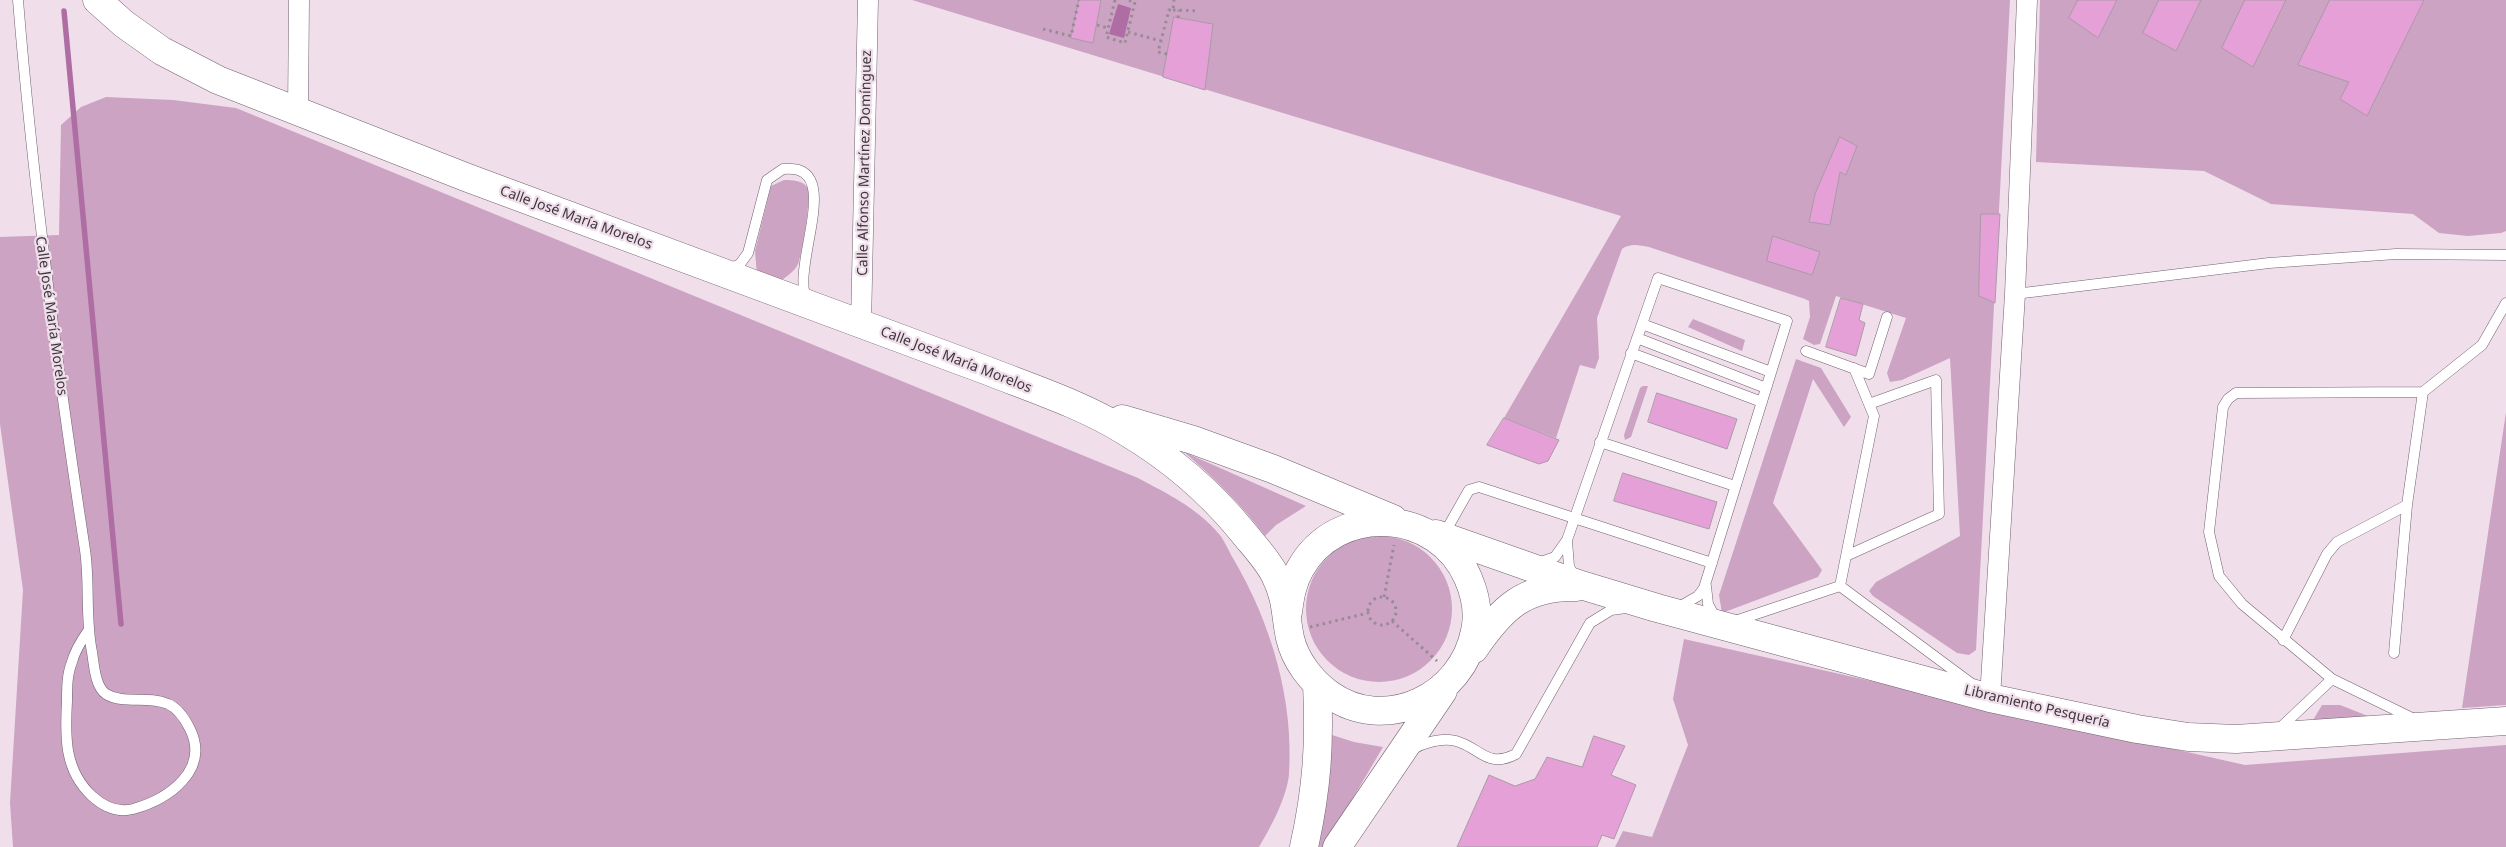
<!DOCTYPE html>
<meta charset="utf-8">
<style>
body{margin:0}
canvas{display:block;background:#f0deeb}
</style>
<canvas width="2506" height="847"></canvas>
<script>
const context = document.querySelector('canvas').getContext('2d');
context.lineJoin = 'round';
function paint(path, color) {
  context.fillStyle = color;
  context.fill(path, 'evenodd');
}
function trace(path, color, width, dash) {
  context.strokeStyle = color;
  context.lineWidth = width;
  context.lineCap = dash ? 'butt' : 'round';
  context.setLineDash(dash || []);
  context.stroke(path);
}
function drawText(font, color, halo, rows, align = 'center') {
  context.font = font + ' "Noto Sans",sans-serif';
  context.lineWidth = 4.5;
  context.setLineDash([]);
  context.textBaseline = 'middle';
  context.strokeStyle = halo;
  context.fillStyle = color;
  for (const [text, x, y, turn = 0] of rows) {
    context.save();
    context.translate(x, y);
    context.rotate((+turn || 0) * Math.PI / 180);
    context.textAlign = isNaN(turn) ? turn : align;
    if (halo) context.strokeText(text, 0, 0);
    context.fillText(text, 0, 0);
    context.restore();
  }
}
paint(new Path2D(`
 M912 0H2010L1976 650 1969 655 1957 653 1873 596 1869 591 1876 582 1960 536 1950 358 1902 380 1890 382 1887 373 1906 318 1836 296 1820 344 1814 345 1803 339 1810 317 1809 301 1805 299 1649 247C1639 245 1630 243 1622 249L1597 318 1599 358 1595 369 1580 365 1556 438 1504 418 1621 216Z
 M2040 0H2506V231L2501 233 2468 236 2439 233 2413 214 2271 204 2204 171 2036 162Z
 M106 97 173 100 236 108 1138 478C1168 494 1197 508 1219 534 1225 541 1229 552 1234 560 1271 623 1294 700 1289 774 1287 797 1271 827 1259 847H13L10 803 23 590 0 424V237L59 235 61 125 81 107Z
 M784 180C792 180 804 180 808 189 811 197 802 256 798 264 794 272 785 278 778 282L757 275 755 251 771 186Z
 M1693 319 1745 340 1742 351 1688 327Z
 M1796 359 1821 368 1851 417 1844 427 1813 379 1773 503 1822 570 1818 577 1722 613 1719 595Z
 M1643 386H1648L1631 437 1625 440 1624 435 1640 388Z
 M2506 412V705L2462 708Z
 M1184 452 1306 506 1276 525 1265 536C1241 504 1214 478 1184 452Z
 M1306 609a73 73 0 1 1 146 0a73 73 0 1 1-146 0Z
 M1684 639 2245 765 2506 745V847H1615L1623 831 1652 837 1688 745 1673 699Z
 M2322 705H2340L2386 723 2309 727Z
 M1332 735 1354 742 1383 747 1324 847H1316Z`), '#cca3c3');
paint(new Path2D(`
 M1118 4 1131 8 1124 38 1109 34Z`), '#af6ea3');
trace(new Path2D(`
 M64 11 121 624`), '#af6ea3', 5.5);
const building = new Path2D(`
 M1079 0H1101L1093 43 1071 38Z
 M2078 0H2117L2098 38 2069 18Z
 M2159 0H2201L2176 51 2143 33Z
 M2245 0H2286L2253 67 2222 48Z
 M2330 0H2424L2367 116 2340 99 2349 82 2298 65Z
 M1174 17 1213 24 1205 90 1163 77Z
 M1840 137 1857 146 1846 175 1840 172 1830 225 1809 222 1815 194Z
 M1981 214H2000L1995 303 1979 296Z
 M1773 236 1820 252 1812 275 1767 261Z
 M1841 298 1863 304 1859 320 1865 323 1856 356 1826 347Z
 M1657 393 1737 419 1727 449 1648 422Z
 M1504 418 1559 440 1548 461 1539 464 1487 445Z
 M1623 473 1717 502 1709 529 1614 501Z
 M1594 736 1625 746 1611 775 1636 785 1614 839 1602 835 1597 847H1457L1489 775 1515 786 1535 779 1547 757 1582 767Z`);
paint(building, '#e4a0d7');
trace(building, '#ab9aa7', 1);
const lane = new Path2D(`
 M18 0C33 184 57 367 85 550 90 583 85 618 92 652 94 664 95 687 106 694 124 705 148 695 168 704 178 708 185 719 190 729 210 770 169 799 133 809 117 813 104 807 92 796 64 770 65 736 67 701 67 688 67 674 72 662 75 650 81 641 88 631
 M728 270 740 264 748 253 767 180 783 169C847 162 789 268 807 300
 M2015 294 2269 263 2396 254 2506 255
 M1642 324 1771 372
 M1637 338 1766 388
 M1806 351 1869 374 1887 317
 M1631 353 1762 402
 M1600 442 1735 486
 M1444 534 1469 490 1479 487 1712 563
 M1567 541 1569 566 1574 578
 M1846 556 1939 514 1936 380 1869 404
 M1538 563 1555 557 1567 540 1658 278 1787 321 1704 588 1698 596 1677 608
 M1706 586 1708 604 1716 619
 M1840 586 1874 416 1854 368
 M1840 586 1972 684
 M1735 621 1840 586
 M2283 640 2327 554 2337 542 2407 505
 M2394 653 2407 505 2423 392
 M2414 719 2332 679 2242 604 2219 576 2209 532 2223 407 2228 399 2236 393 2423 392 2482 345 2506 303
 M2278 730 2332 679
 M1411 750C1423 743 1442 737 1456 741 1481 748 1487 769 1516 754L1590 623 1611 610 1626 608`);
const street = new Path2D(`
 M298 112 299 0
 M861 325 868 0
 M1990 698 2015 294 2027 0`);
const secondary = new Path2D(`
 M97 0 124 24 162 51 218 80 468 178 988 371C1034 389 1083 405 1125 431 1169 457 1210 492 1242 531 1253 545 1267 559 1275 575 1287 599 1285 614 1290 638 1295 660 1311 681 1329 694 1386 735 1463 696 1475 631 1479 613 1475 594 1468 578 1438 508 1337 502 1300 569 1292 583 1290 597 1288 612
 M1122 419 1193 440 1273 469 1393 519
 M1436 534 1581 585 1657 608 1990 698 2137 729 2188 737 2236 739 2506 721
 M1474 649C1502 608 1524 586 1576 587
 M1304 847C1317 788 1320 744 1317 684
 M1337 847 1443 691`);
trace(lane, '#71626e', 11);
trace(street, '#71626e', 21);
trace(secondary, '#71626e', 29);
trace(new Path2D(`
 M1115 0 1106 37 1125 43 1135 2 1128 0
 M1173 10 1199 11
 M1178 18 1179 10
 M1097 25 1108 28
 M1043 29 1071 36 1079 0
 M1128 32 1161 41
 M1167 54 1158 52 1169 10H1173L1174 0
 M1368 611a14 14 0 1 1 28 0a14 14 0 1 1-28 0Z
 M1384 597 1394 545
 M1392 621 1437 661
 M1310 627 1368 613`), '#988b95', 3, [2.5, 4]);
trace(lane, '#fff', 10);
trace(street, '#fff', 20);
trace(secondary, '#fff', 28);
drawText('14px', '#3d363c', '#f0deeb', [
 ["Calle Alfonso Martínez Domínguez",865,163,-89],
 ["Calle José María Morelos",576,218,20],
 ["Calle José María Morelos",51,316,82],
 ["Calle José María Morelos",956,360,21],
 ["Libramiento Pesquería",2037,707,13]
]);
</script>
